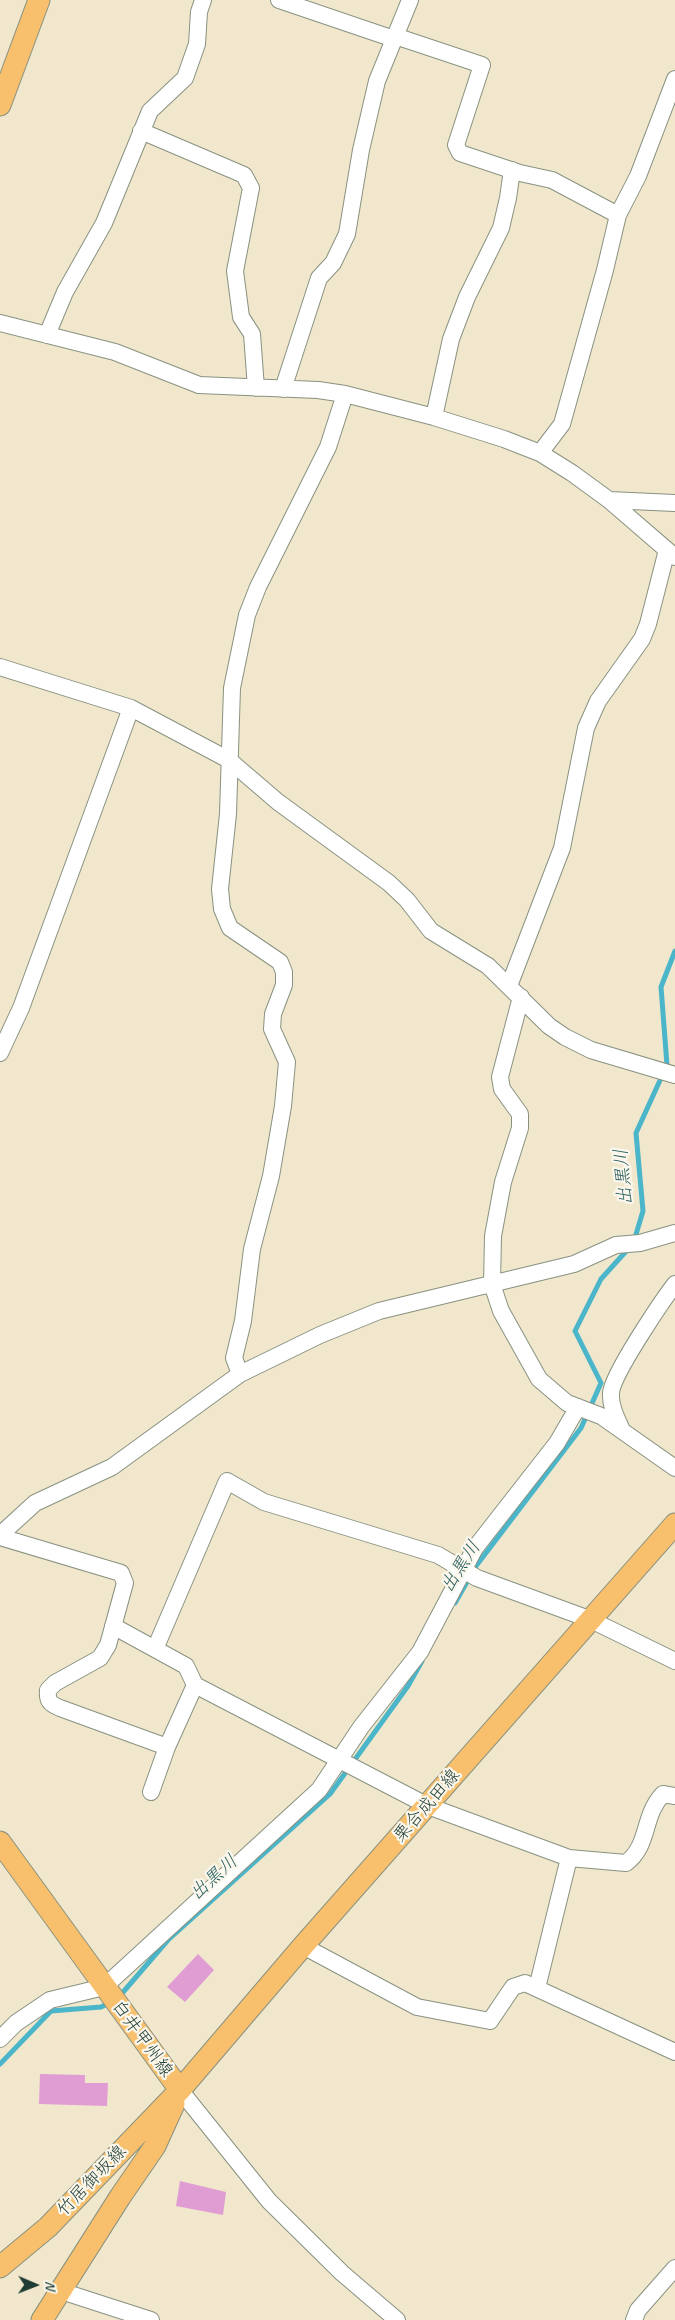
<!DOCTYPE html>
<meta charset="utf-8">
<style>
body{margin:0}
#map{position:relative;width:675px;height:2320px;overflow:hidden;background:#f1e7cd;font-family:Caveat,sans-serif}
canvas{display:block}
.north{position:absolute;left:10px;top:2260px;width:50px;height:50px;-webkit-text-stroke:4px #fbf7ec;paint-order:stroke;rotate:91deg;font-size:14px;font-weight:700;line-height:20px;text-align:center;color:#1f3d34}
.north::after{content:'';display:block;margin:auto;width:18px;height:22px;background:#1f3d34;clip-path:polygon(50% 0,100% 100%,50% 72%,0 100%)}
</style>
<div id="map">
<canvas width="675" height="2320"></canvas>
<div class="north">N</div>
</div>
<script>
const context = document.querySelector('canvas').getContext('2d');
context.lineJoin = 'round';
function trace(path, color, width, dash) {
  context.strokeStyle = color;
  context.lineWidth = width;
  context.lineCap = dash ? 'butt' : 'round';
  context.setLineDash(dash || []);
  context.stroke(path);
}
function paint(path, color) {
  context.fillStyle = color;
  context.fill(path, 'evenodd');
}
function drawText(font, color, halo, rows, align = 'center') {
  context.font = font + ' Caveat,"Klee One",sans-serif';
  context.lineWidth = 4.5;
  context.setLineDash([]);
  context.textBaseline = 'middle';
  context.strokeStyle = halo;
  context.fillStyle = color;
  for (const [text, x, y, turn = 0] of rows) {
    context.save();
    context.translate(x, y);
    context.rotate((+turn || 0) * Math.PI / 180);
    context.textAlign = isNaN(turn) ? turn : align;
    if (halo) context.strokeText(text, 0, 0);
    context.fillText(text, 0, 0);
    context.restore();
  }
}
trace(new Path2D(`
 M634 1241 643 1211 636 1133 667 1065 661 987 675 951
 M455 1603 476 1566 581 1428 601 1383 575 1331 601 1279 629 1248
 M118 1998 168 1940 330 1794 408 1686 422 1661
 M0 2064 51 2011 101 2007 111 2002`), '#4bb5c9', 5);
paint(new Path2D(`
 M198 1954 214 1970 185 2002 167 1987Z
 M40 2074 85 2075V2083H108L107 2106 39 2104Z
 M180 2181 226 2192 223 2215 176 2206Z`), '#e09dd4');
const minor = new Path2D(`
 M279 0 394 39
 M395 36 482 65 456 145 460 153 520 173 552 180 618 215
 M141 131 244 175 251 188 235 271 241 317 252 334 256 388
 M0 323 115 352 199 385 318 390 345 394 434 417 504 439 540 453 572 473 609 500 675 557
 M47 335 65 292 104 223 150 111 185 78 197 44 199 12 203 0
 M283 389 319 278 333 263 347 234 361 150 377 81 410 0
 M434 417 451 339 467 297 501 228 508 198 512 170
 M540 453 562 424 605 270 618 215 638 176 675 79
 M609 500 675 503
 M0 667 131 708 229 760 278 802 389 883 407 900 431 931 488 966 549 1026 565 1037 591 1050 675 1075
 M509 986 562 848 586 728 598 701 642 639 648 624 667 550
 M521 997 500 1077 502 1089 520 1114V1128L503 1182 493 1236 492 1284 501 1311 539 1379 567 1403 601 1416 675 1468
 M0 1053 21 1008 131 708
 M240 1374 234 1358 243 1321 252 1249 271 1176 283 1106 287 1062 272 1029 273 1014 284 985V972L280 962 230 928 222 909 220 889 228 814 232 688 247 615 258 587 328 447 345 394
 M622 1430C617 1419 610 1406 611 1393 612 1375 662 1301 675 1284
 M0 1535 35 1503 112 1467 240 1374 320 1335 379 1311 574 1264 616 1245 640 1243 675 1233
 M0 1537 121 1573 125 1583 108 1645 100 1658 55 1683 48 1690C47 1701 50 1704 60 1708L167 1747
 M113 1626 186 1666 195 1685 428 1806 569 1858 626 1863C650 1845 642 1816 663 1794L675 1796
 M155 1649 227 1481 264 1502 438 1555 477 1578 589 1619 675 1661
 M151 1792 167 1747 195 1685
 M303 1946 417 2007 490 2021 513 1987 525 1983 675 2052
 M537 1988 569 1858
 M0 2039 16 2023 50 2000 104 1987 319 1790 361 1727 420 1652 475 1548 557 1443 578 1407
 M180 2090 269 2201 342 2273 397 2320
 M61 2291 151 2320
 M634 2320 638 2310 675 2268`);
const major = new Path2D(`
 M0 105 39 0
 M0 1842 180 2090
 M0 2267 48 2227 180 2090 303 1946 675 1524
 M42 2320 120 2197 155 2146 174 2104`);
trace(minor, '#889280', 18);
trace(major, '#889280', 23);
trace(minor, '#fff', 16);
trace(major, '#f8bf6c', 21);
drawText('18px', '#1f3d34', '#fbf7ec', [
 ["栗合成田線",427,1806,-49],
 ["白井甲州線",142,2039,54],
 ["竹居御坂線",92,2181,-46]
]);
drawText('italic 19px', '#2c6161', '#fbf7ec', [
 ["出黒川",624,1177,-95],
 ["出黒川",461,1567,-57],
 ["出黒川",214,1878,-42]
]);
</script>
